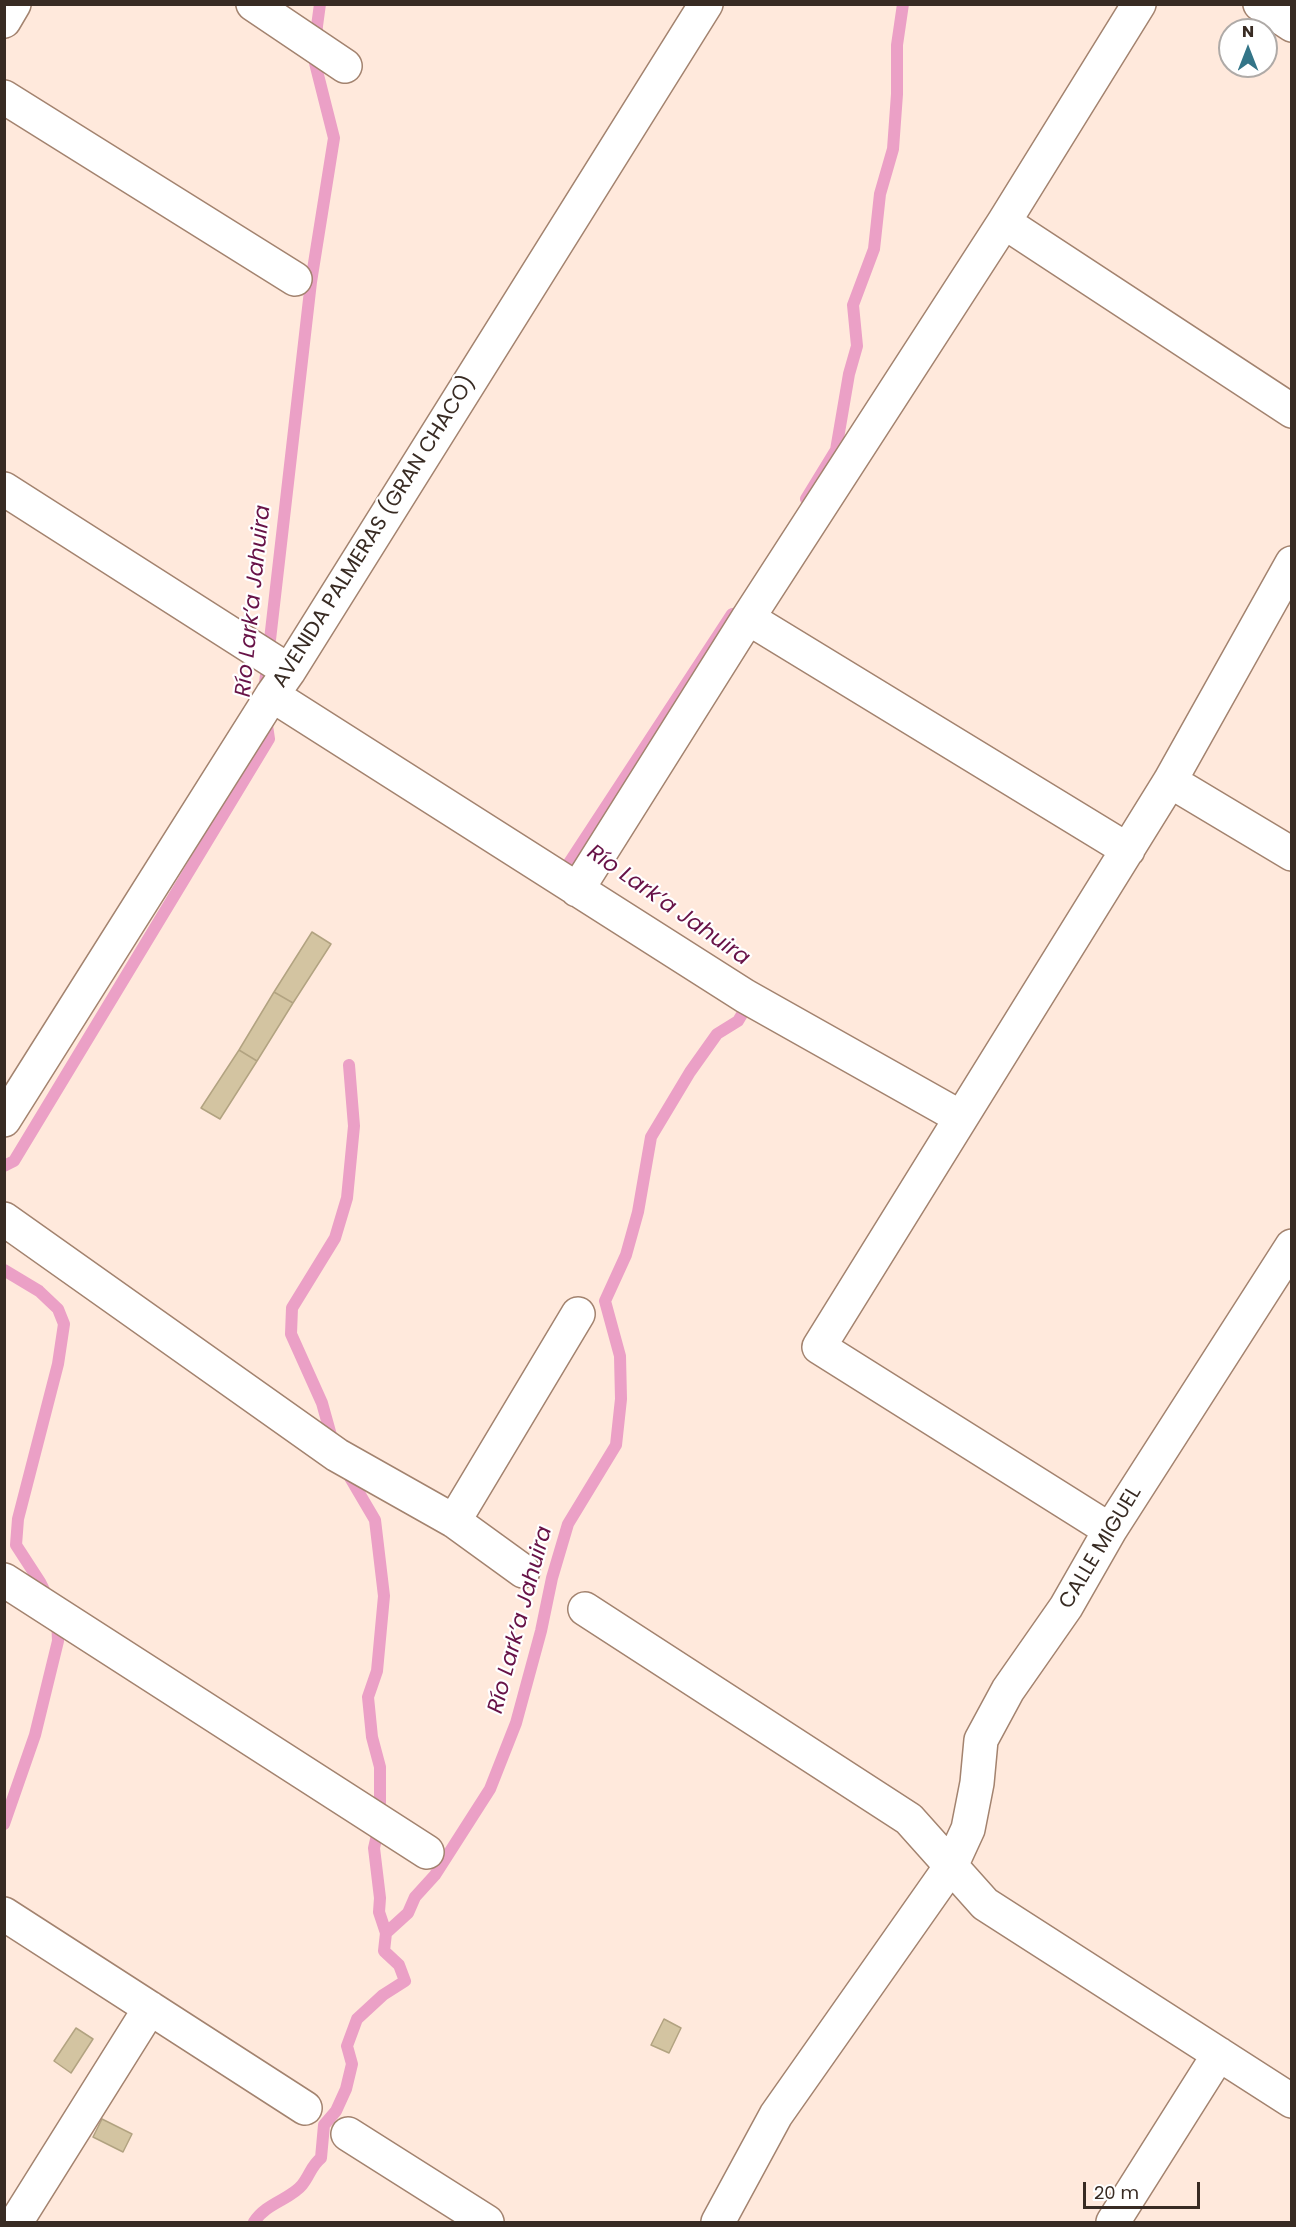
<!DOCTYPE html>
<meta charset="utf-8">
<style>
body{margin:0}
#map{position:relative;width:1296px;height:2227px;overflow:hidden;background:#ffe9dc;font-family:Poppins,sans-serif}
canvas{display:block}
.frame{position:absolute;inset:0;border:6px solid #382b23;pointer-events:none}
.north{position:absolute;left:1218px;top:18px;width:60px;height:60px;box-sizing:border-box;background:#fff;border:2px solid #afaaa7;border-radius:50%;rotate:0deg;font-size:16px;font-weight:700;line-height:24px;text-align:center;color:#382b23}
.north::after{content:'';display:block;margin:auto;width:21px;height:27px;background:#347588;clip-path:polygon(50% 0,100% 100%,50% 72%,0 100%)}
.scale{position:absolute;left:1083px;top:2182px;width:117px;height:27px;box-sizing:border-box;border:3px solid #382b23;border-top:0;padding-left:8px;font-size:18px;line-height:21px;white-space:nowrap;color:#382b23;-webkit-text-stroke:4px #fff;paint-order:stroke}
</style>
<div id="map">
<canvas width="1296" height="2227"></canvas>
<div class="frame"></div>
<div class="north">N</div>
<div class="scale">20 m</div>
</div>
<script>
const context = document.querySelector('canvas').getContext('2d');
context.lineJoin = 'round';
function trace(path, color, width, dash) {
  context.strokeStyle = color;
  context.lineWidth = width;
  context.lineCap = dash ? 'butt' : 'round';
  context.setLineDash(dash || []);
  context.stroke(path);
}
function paint(path, color) {
  context.fillStyle = color;
  context.fill(path, 'evenodd');
}
function drawText(font, color, halo, rows, align = 'center') {
  context.font = font + ' Poppins,sans-serif';
  context.lineWidth = 4.5;
  context.setLineDash([]);
  context.textBaseline = 'middle';
  context.strokeStyle = halo;
  context.fillStyle = color;
  for (const [text, x, y, turn = 0] of rows) {
    context.save();
    context.translate(x, y);
    context.rotate((+turn || 0) * Math.PI / 180);
    context.textAlign = isNaN(turn) ? turn : align;
    if (halo) context.strokeText(text, 0, 0);
    context.fillText(text, 0, 0);
    context.restore();
  }
}
trace(new Path2D(`
 M806 499 836 450 849 374 857 346 853 305 874 249 880 194 893 149 897 94V45L903 4
 M264 692 311 282 334 138 315 63 317 26 320 4
 M577 873 567 866 732 614
 M4 1166 14 1161 269 739 266 719
 M4 1270 39 1291 58 1309 64 1324 58 1364 18 1519 16 1545 40 1582 48 1598
 M334 1446 322 1403 291 1334 292 1308 335 1238 347 1198 354 1126 349 1065
 M345 1469 375 1520 384 1596 377 1671 368 1697 372 1737 380 1767V1822L374 1848 380 1898 379 1912 386 1933
 M4 1824 35 1735 58 1641 57 1619
 M254 2222C266 2203 291 2199 302 2185 310 2175 311 2166 321 2158L324 2125 336 2111 346 2089 352 2064 347 2046 357 2019 383 1995 405 1981 399 1965 384 1951 386 1933 408 1913 415 1897 435 1875 490 1789 516 1723 541 1631 552 1578 568 1524 616 1445 621 1399 620 1356 605 1301 626 1255 638 1212 651 1137 690 1072 717 1034 738 1021 744 1011 745 998`), '#eba0c6', 12);
const building = new Path2D(`
 M312 932 331 944 293 1003 274 992Z
 M274 992 293 1003 257 1061 239 1050Z
 M239 1050 257 1061 220 1119 201 1108Z
 M664 2019 681 2028 669 2053 651 2045Z
 M76 2028 93 2039 71 2073 54 2061Z
 M102 2119 132 2134 123 2152 93 2137Z`);
paint(building, '#d3c4a1');
trace(building, '#b2a381', 1.5);
const minor = new Path2D(`
 M253 4 345 66
 M1260 4 1292 25
 M4 21 14 4
 M4 97 295 279
 M1004 222 1292 411
 M4 489 289 671
 M748 618 1128 850
 M272 695 745 996 960 1117
 M1170 781 1292 854
 M577 890 748 618 1004 222 1139 4
 M4 1120 272 695 289 671 706 4
 M4 1219 337 1455 454 1521 523 1571
 M454 1521 578 1314
 M1110 1530 819 1347 1170 781 1292 563
 M4 1580 427 1852
 M585 1609 909 1819 985 1904 1292 2101
 M4 1914 305 2108
 M348 2134 487 2222
 M16 2222 150 2008
 M718 2222 776 2115 951 1866 968 1829 977 1783 981 1740 1008 1690 1066 1607 1110 1530 1292 1246
 M1113 2222 1219 2054`);
trace(minor, '#a3836f', 36);
trace(minor, '#fff', 33);
drawText('21px', '#382b23', '#fff', [
 ["AVENIDA PALMERAS (GRAN CHACO)",375,532,-58],
 ["CALLE MIGUEL",1101,1548,-59]
]);
drawText('italic 22px', '#671247', '#fff', [
 ["Río Lark’a Jahuira",254,601,-84],
 ["Río Lark’a Jahuira",668,906,35],
 ["Río Lark’a Jahuira",521,1620,-75]
]);
</script>
